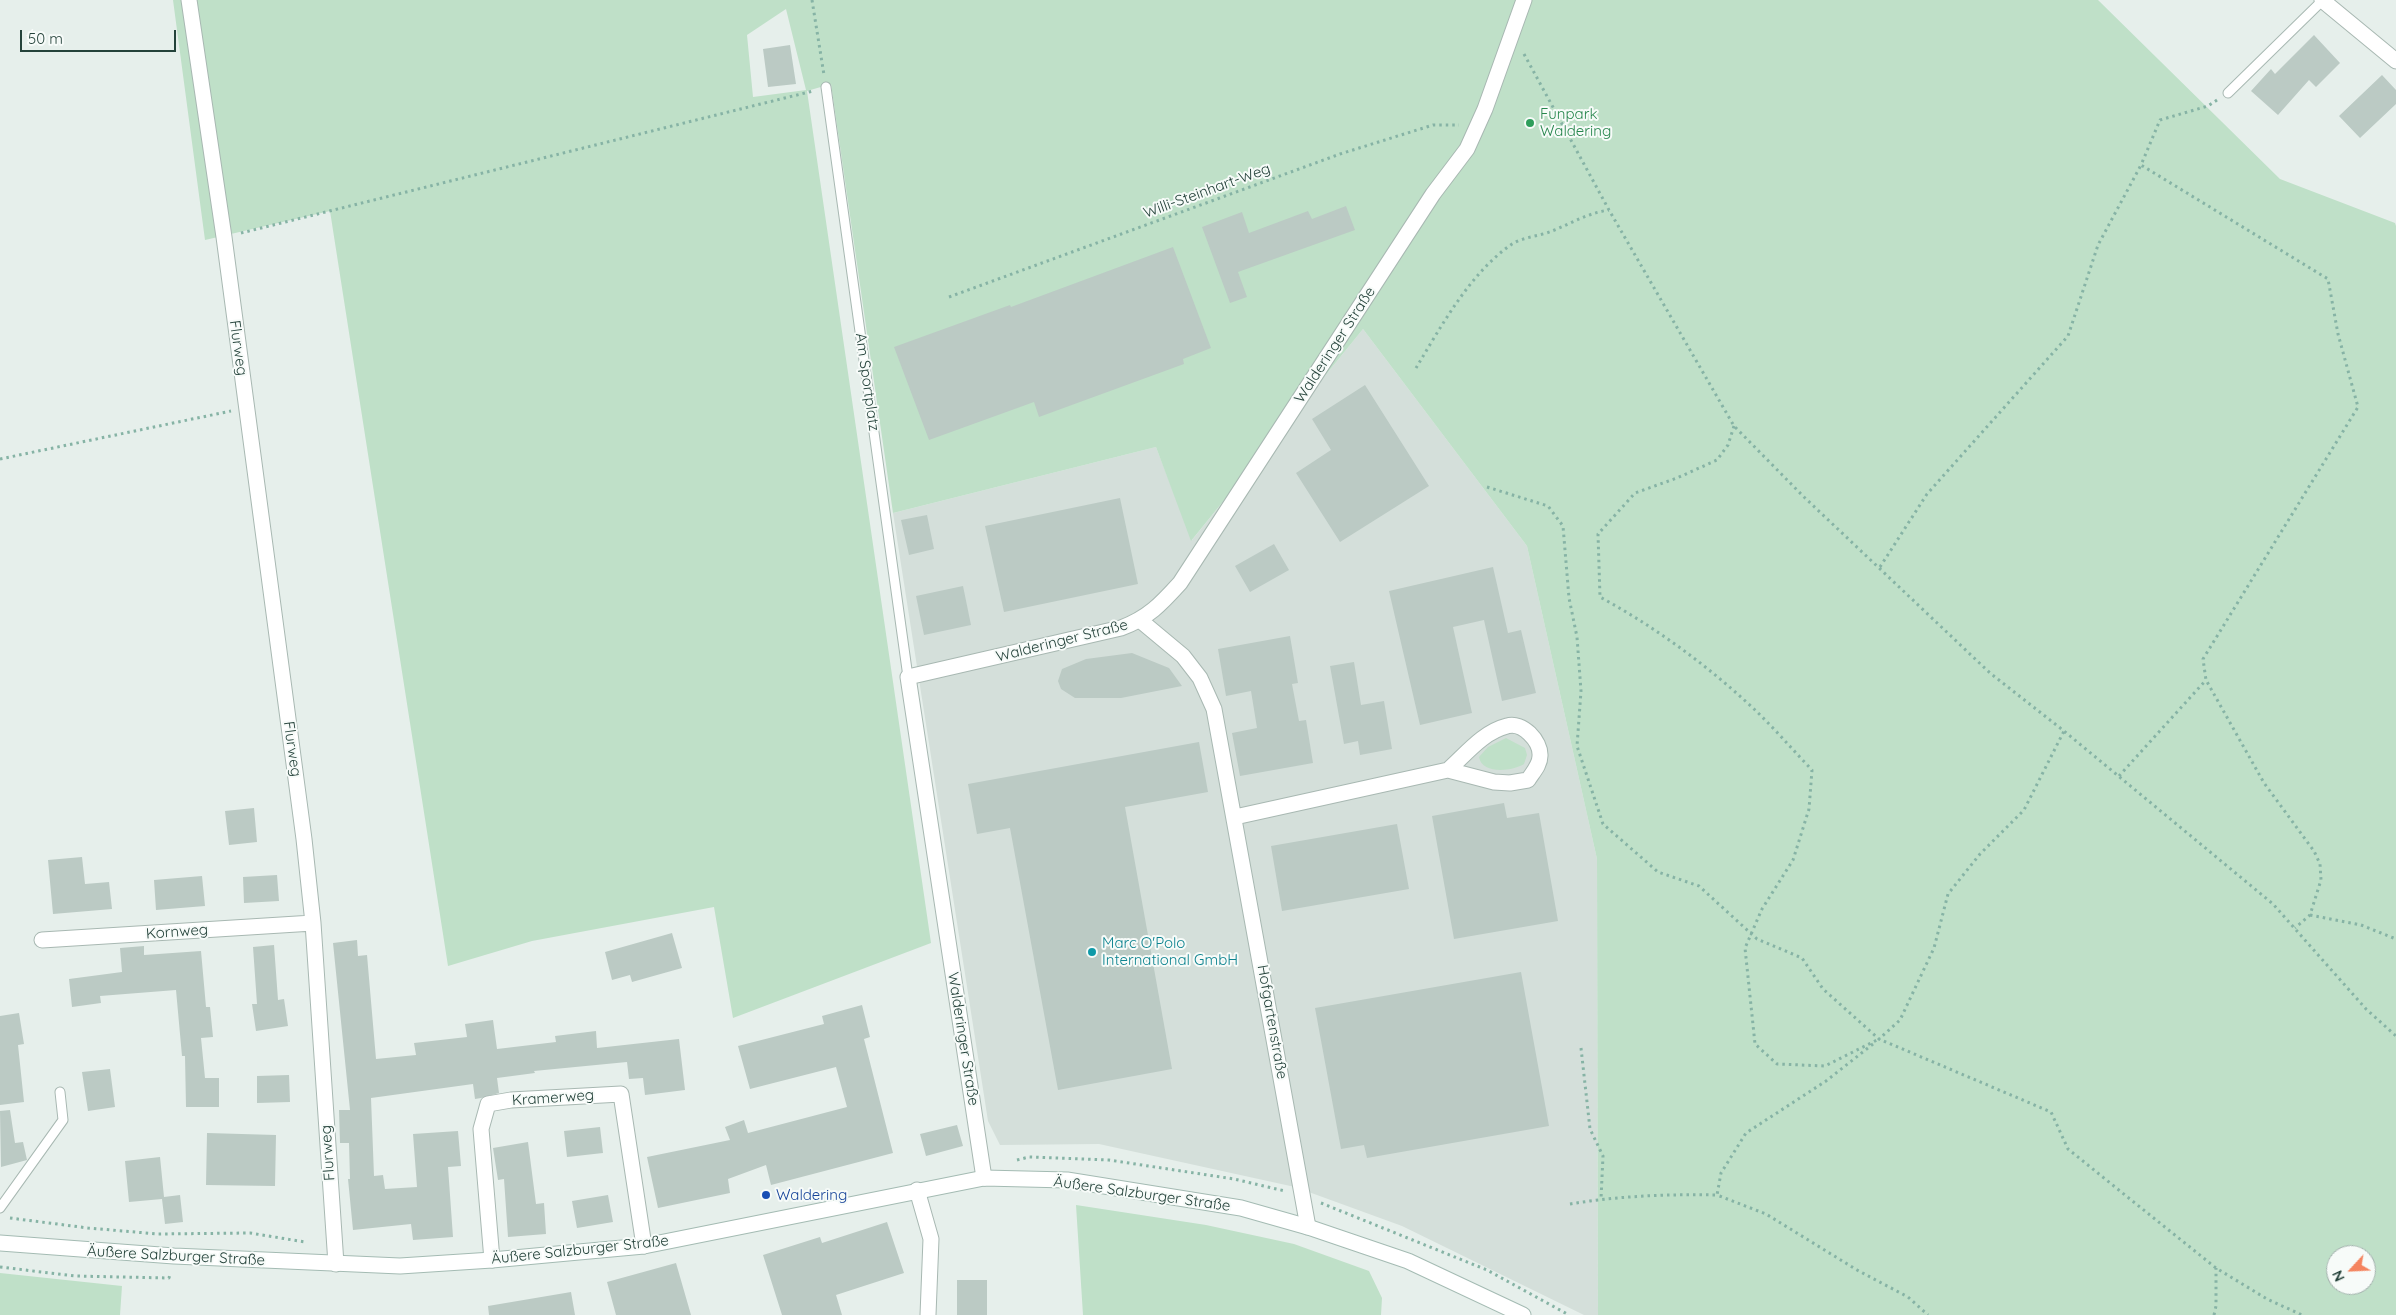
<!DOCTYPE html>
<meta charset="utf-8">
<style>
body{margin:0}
#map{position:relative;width:2396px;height:1315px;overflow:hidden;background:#e6efeb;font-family:Quicksand,sans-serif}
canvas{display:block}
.north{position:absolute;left:2326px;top:1245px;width:50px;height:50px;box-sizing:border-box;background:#f7fbf9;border:1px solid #a3b1ad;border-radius:50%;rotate:245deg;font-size:14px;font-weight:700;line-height:20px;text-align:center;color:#24423a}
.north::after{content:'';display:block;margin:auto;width:18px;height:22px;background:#f4845f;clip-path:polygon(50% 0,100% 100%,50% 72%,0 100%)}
.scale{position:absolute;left:20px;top:30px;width:156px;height:22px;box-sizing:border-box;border:2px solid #24423a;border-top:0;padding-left:6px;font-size:15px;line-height:18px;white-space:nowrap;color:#24423a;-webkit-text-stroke:4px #f7fbf9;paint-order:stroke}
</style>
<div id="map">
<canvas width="2396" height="1315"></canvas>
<div class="north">N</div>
<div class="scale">50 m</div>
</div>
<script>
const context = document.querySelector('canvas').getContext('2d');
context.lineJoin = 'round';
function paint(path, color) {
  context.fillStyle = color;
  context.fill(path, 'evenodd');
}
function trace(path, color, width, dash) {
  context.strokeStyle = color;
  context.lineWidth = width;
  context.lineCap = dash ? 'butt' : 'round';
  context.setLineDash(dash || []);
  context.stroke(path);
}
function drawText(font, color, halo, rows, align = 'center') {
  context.font = font + ' Quicksand,sans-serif';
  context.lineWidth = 4;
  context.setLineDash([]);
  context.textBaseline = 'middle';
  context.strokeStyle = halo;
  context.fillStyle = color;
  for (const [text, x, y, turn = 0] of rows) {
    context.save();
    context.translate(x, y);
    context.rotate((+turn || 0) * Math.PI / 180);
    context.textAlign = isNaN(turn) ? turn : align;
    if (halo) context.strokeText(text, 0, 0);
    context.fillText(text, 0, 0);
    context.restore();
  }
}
paint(new Path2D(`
 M1363 329 1527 546 1597 859 1598 1315H1584L1402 1226 1295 1187 1099 1144 1000 1145 988 1121 893 513 1156 447 1192 540Z`), '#d4dfda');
paint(new Path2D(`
 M173 0H2098L2280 179 2395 223 2396 226V1315H1598L1597 859 1527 546 1363 329 1191 541 1156 447 893 513 831 84 807 91 931 943 733 1018 714 907 532 941 448 966 330 211 205 240ZM786 9 806 90 753 97 747 35ZM2336 1255H2366V1285H2336Z
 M1506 738 1525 748 1527 755 1524 764C1513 771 1482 775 1479 757L1488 747Z
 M1076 1205 1206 1225 1294 1244 1369 1271 1382 1298 1381 1315H1083Z
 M0 1273 122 1286 120 1315H0Z`), '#bfe0c8');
paint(new Path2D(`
 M2314 35 2340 63 2316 87 2309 80 2278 115 2251 91 2271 69 2275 74Z
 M790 45 796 84 768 87 763 49Z
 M2382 75 2396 90V104L2360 138 2339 116Z
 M1346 206 1355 230 1238 272 1247 297 1230 303 1202 227 1242 212 1249 233 1308 211 1312 219Z
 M1173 247 1211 348 1183 359 1184 364 1039 417 1034 402 929 440 894 347 1010 305 1011 307Z
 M1365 385 1429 486 1340 542 1296 473 1331 450 1312 419Z
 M1120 498 1138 584 1004 612 985 526Z
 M927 515 934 549 909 555 901 520Z
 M1274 544 1289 570 1250 592 1235 566Z
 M1493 567 1508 633 1521 630 1536 693 1502 701 1484 620 1453 627 1472 713 1420 725 1389 591Z
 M963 586 971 625 924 635 916 596Z
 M1290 636 1298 683 1292 684 1299 721 1306 720 1313 763 1240 776 1232 733 1257 728 1251 691 1226 696 1218 649Z
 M1132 653 1169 668 1182 686 1121 698H1075L1061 689 1058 681 1062 669 1086 659Z
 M1354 662 1361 705 1384 701 1392 749 1360 755 1358 741 1344 744 1330 666Z
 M1199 742 1208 792 1125 807 1172 1069 1058 1090 1010 828 977 834 968 784Z
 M1504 803 1507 818 1539 813 1558 921 1454 939 1432 816Z
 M254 808 257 842 229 845 225 811Z
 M1397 824 1409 889 1282 911 1271 846Z
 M82 857 85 884 109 882 112 909 53 914 48 860Z
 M277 875 279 901 244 903 243 877Z
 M202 876 205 906 156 910 154 880Z
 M672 933 682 968 632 982 630 975 612 980 605 952Z
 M357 940 358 956 367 955 376 1059 416 1055 414 1043 467 1037 465 1024 493 1020 497 1049 556 1042 555 1036 596 1031 597 1048 679 1039 685 1090 645 1095 643 1078 629 1079 627 1062 534 1071 535 1073 497 1078 499 1093 481 1098 475 1099 473 1084 371 1098 374 1176 383 1175 385 1189 417 1187 413 1134 458 1131 461 1166 448 1167 453 1237 413 1240 411 1224 353 1230 348 1179H350L349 1143H340L339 1110H350L333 943Z
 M274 945 278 1000 284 999 288 1026 256 1031 252 1004H257L253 947Z
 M144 946V955L201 951 206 1007H210L213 1037 201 1038 205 1078H219V1107H186L185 1056H182L176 990 100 996 101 1003 72 1007 69 979 122 972 120 948Z
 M1521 972 1549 1126 1367 1158 1364 1145 1341 1149 1315 1008Z
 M862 1005 870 1037 864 1039 893 1153 771 1185 766 1165 728 1179 730 1193 658 1208 647 1157 730 1140 725 1127 744 1120 748 1133 847 1107 836 1067 750 1089 738 1046 824 1024 822 1016Z
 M19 1013 24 1044 18 1045 24 1102 0 1105V1016Z
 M110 1069 115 1107 88 1111 82 1072Z
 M289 1075 290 1102 257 1103V1076Z
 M10 1110 15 1143 23 1142 27 1160 1 1167 0 1111Z
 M957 1125 963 1146 926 1156 920 1134Z
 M600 1127 603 1153 567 1157 564 1131Z
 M207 1133 276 1135 275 1186 206 1185Z
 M528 1142 536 1204 544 1203 546 1234 508 1237 504 1179 498 1180 493 1148Z
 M160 1157 164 1197 180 1195 183 1222 165 1224 162 1199 129 1202 125 1161Z
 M608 1195 613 1222 577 1228 572 1201Z
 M887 1222 904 1273 836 1295 842 1315H782L763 1255 820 1237 822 1243Z
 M676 1263 691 1315H616L607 1282Z
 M957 1280H987V1315H957Z
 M571 1292 575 1315H489L488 1306Z`), '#bbcac4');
const service = new Path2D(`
 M826 87 908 677
 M2228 93 2323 0
 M0 1208 63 1120 60 1092`);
const minor = new Path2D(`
 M189 0 224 237 304 839 313 923 336 1264
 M2322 0 2396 61
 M1141 621 1183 656 1200 678 1214 709 1308 1227
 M1235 817 1448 770 1494 782 1510 783 1528 780C1533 772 1540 765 1540 756 1541 741 1522 721 1507 726 1483 732 1466 754 1448 770
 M42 940 313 923
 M984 1178 908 677 1121 628C1148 618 1161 604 1180 583L1433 194 1467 149 1485 109 1524 0
 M917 1190 931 1239 928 1315
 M492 1260 481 1129 488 1104 511 1100 621 1094 644 1246`);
const secondary = new Path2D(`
 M0 1243 174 1256 400 1266 492 1260 644 1246 984 1178 1067 1180 1241 1208 1308 1227 1408 1261 1523 1315`);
trace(service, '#a8b8b2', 11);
trace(minor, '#a8b8b2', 17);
trace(secondary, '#a4bbb3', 17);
trace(new Path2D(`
 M812 0 824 75
 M1524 54 1609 210 1734 426 1804 497 1990 673 2064 731 2273 904 2366 1009 2396 1036
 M2217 100 2208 106 2160 120 2141 165 2328 279 2338 334 2358 407 2203 659 2206 680 2264 783 2314 851 2320 864 2321 880 2310 915 2295 928
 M241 233 813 91
 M949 297 1340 154 1433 125H1459
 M1416 368C1442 325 1470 273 1512 244 1523 237 1540 236 1552 231 1572 223 1588 213 1609 210
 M1734 426 1728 445 1717 460 1677 478 1635 493 1598 534 1600 597C1655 627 1707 665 1754 709 1774 728 1792 749 1812 770L1809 809 1793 860 1762 909 1745 948 1755 1044 1777 1064 1825 1066 1879 1039
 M0 459 231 411
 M1487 487 1548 506 1563 526 1569 598 1577 637 1581 691 1577 746 1603 824 1658 872 1699 886 1757 939 1802 958 1823 989 1879 1039 2051 1112 2068 1149 2120 1191 2216 1268 2267 1299 2302 1315
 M1880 567 1927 494 2068 336 2098 245 2141 165
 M2119 776 2206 680
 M2310 915 2361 925 2396 939
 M1878 1040 1900 1020 1934 948 1948 894 1980 854 2024 810 2064 731
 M1873 1044 1826 1081 1746 1133 1721 1173 1717 1195 1766 1214 1857 1270 1908 1297 1928 1315
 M1581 1048 1590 1129 1603 1156 1601 1199
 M1017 1160 1029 1157 1109 1160 1234 1179 1285 1191
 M1321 1203 1487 1270 1569 1315
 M1570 1204C1618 1196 1667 1194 1717 1195
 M10 1218 88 1228 158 1234 250 1233 305 1242
 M0 1267 75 1276 169 1278 170 1274
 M2214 1315 2216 1306V1268`), '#86b3a5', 3, [2.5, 4]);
trace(service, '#fff', 9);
trace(minor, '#fff', 15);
trace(secondary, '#fff', 15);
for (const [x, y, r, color] of [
 [1530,123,5,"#2e9e5b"],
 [1092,952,5,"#0f9aa8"],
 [766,1195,5,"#1a4fb4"]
]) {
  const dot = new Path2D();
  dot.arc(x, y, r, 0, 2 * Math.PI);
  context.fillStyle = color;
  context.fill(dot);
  trace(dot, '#f7fbf9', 2);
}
drawText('15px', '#27864d', '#f7fbf9', [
 ["Funpark",1540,114],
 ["Waldering",1540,131]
], 'left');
drawText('15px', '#24423a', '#f7fbf9', [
 ["Willi-Steinhart-Weg",1207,191,-20],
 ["Walderinger Straße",1335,345,-57],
 ["Flurweg",238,348,82],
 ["Am Sportplatz",867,382,82],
 ["Walderinger Straße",1062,641,-14],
 ["Flurweg",292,749,82],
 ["Kornweg",177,932,-4],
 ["Hofgartenstraße",1272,1022,80],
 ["Walderinger Straße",963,1039,81],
 ["Kramerweg",553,1098,-4],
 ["Flurweg",328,1153,-94],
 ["Äußere Salzburger Straße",1142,1194,8],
 ["Äußere Salzburger Straße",580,1250,-6],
 ["Äußere Salzburger Straße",176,1256,3]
]);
drawText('15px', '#0d838f', '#f7fbf9', [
 ["Marc O'Polo",1102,943],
 ["International GmbH",1102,960]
], 'left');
drawText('15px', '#164399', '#f7fbf9', [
 ["Waldering",776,1195]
], 'left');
</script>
